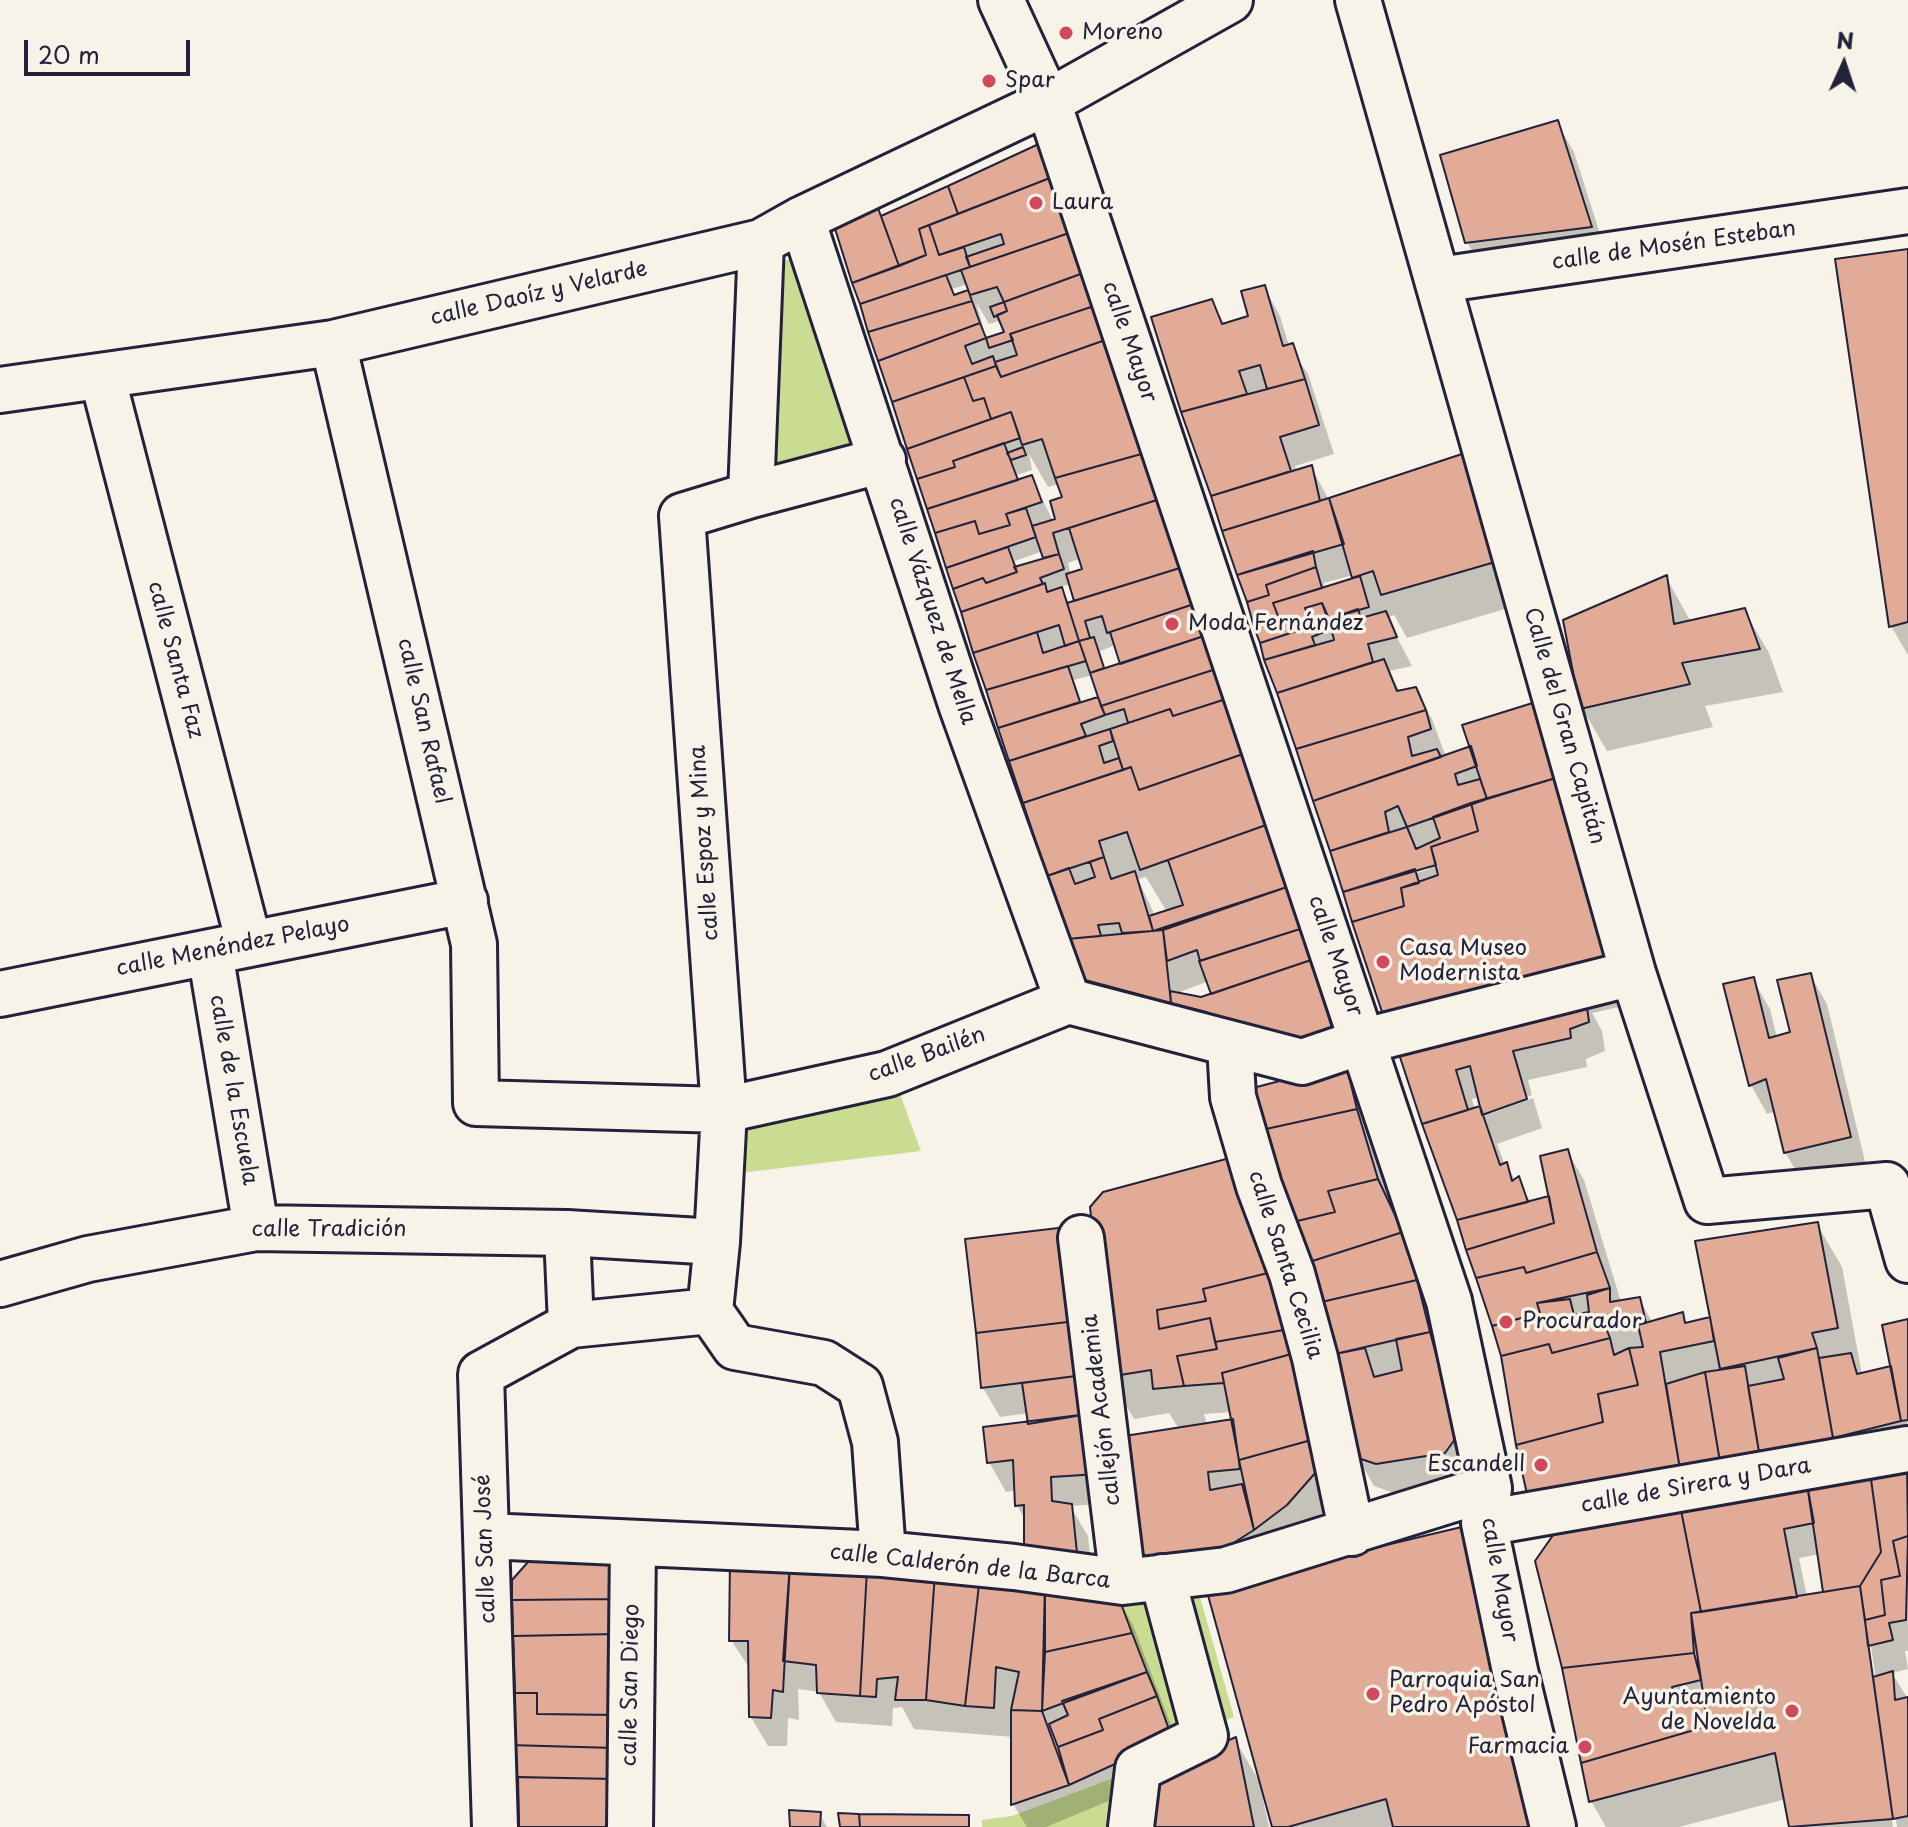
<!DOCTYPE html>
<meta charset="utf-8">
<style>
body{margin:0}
#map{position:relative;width:1908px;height:1827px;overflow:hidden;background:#f7f3e8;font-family:"Playpen Sans",sans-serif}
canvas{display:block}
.north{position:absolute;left:1804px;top:24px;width:80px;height:80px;-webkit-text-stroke:6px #f7f3e8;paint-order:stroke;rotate:3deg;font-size:22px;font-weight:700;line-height:32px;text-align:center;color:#22223b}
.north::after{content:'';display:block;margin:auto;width:28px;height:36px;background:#22223b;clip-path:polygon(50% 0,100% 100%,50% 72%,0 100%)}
.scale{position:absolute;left:24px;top:40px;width:166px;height:36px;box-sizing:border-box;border:4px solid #22223b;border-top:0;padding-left:10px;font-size:24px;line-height:28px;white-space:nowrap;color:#22223b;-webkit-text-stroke:6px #f7f3e8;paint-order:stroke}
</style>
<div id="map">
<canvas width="1908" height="1827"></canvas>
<div class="north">N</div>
<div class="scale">20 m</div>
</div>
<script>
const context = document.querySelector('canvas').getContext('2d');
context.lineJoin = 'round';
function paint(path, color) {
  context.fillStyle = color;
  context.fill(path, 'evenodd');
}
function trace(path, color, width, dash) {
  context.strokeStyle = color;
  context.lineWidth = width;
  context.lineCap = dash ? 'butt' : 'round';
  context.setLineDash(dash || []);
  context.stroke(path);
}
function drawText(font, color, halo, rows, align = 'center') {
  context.font = font + ' "Playpen Sans",sans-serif';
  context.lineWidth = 7;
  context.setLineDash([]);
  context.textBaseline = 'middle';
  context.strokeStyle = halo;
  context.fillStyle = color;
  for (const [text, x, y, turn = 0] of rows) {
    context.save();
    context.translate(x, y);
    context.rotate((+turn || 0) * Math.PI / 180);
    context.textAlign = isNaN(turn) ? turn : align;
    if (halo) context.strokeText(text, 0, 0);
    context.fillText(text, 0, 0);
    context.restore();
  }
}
paint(new Path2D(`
 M805 254 868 446 763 476 765 267Z
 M899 1091 921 1151 732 1174 737 1120Z
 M1198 1590 1234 1717 1172 1738 1117 1593Z
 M1130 1772 1124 1827H982V1820L1012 1816Z`), '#cadc91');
paint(new Path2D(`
 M1557 123 1574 152 1607 256 1484 272 1467 242Z
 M1043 145 1349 1060 1345 1067 1362 1096 1394 1211 1419 1263 1473 1466 1462 1482 1394 1493 1374 1486 1357 1456 1337 1353 1324 1072 1098 1003 1081 972 880 363 873 199 883 218ZM968 284 971 291 955 297 952 289ZM976 302 989 324 998 321 1006 333 987 340ZM1029 454 1048 487 1059 484 1064 498 1058 520 1053 521 1032 478 1020 481 1017 475 1032 470ZM1043 551 1046 560 1017 568 1015 561ZM1081 558 1084 570 1071 575 1068 563ZM1071 584 1077 602 1070 604 1060 587ZM1116 645 1123 665 1106 670 1100 651ZM1093 675 1102 709 1082 703 1074 680ZM1146 877 1167 912 1155 916 1138 879ZM1209 981 1213 995 1201 999 1183 995 1182 991Z
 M1908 251V655L1891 626Z
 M1264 287 1280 316 1289 346 1308 374 1334 454 1295 466 1297 472 1311 467 1329 500 1470 454 1525 603 1407 638 1394 615 1387 618 1412 666 1389 671 1400 692 1415 690 1432 719 1446 757 1473 748 1633 1004 1592 1013 1602 1031 1605 1051 1586 1059 1587 1067 1528 1080 1532 1095 1490 1110V1114L1533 1098 1542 1128 1497 1144 1505 1165 1532 1203 1551 1198 1567 1151 1584 1180 1621 1302 1639 1299 1653 1323 1682 1314 1688 1325 1712 1319 1817 1224 1842 1267 1862 1375 1893 1368 1908 1321V1651H1905L1908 1669 1892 1673 1908 1699V1827H1897L1871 1646 1866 1641 1893 1827H1791L1786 1799 1679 1827H1606L1591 1801 1552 1540 1531 1503 1503 1355 1153 318 1212 301 1225 325 1250 318ZM1353 575 1355 580 1325 589 1324 583ZM1429 865V869L1414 874V870ZM1480 1097 1482 1108 1475 1110 1472 1099ZM1820 1554 1825 1594 1807 1597 1799 1558Z
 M1666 577 1691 622 1744 610 1769 653 1783 692 1705 706 1713 727 1607 751 1582 708ZM1697 658V662L1672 666V662Z
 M1810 975 1827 1004 1866 1166 1802 1181 1785 1152 1776 1111 1767 1114 1751 1085 1753 980 1770 1009 1777 1038 1792 1033Z
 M1092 1208 1340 1493 1303 1534 1560 1827H1274L1267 1799 1263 1800 1269 1827H1140L1145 1786 1046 1827H1027L1013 1804V1737L914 1729 902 1707 893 1708 892 1726 836 1722 819 1692 798 1689 799 1720 788 1718 787 1746H768L751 1717 750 1669 731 1640 1045 1586 1026 1521 1017 1505 1016 1490 1006 1492 989 1462 1030 1423 1029 1413 1000 1417 983 1388 1066 1229 1115 1503 1070 1506 1088 1536 1094 1592 1116 1595 1133 1625 1185 1762 1235 1740 1261 1784 1210 1596 1158 1604 1179 1429 1169 1413 1134 1419 1109 1376ZM1232 1412 1234 1421 1207 1425 1204 1414Z
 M819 1814 827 1827H792Z`), '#0003');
const building = new Path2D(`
 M1558 120 1592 227 1465 243 1440 155Z
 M1043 142 1055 176 958 214 948 186Z
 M1055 176 1072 232 970 267 966 257 1004 244 1001 234 939 255 929 225Z
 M948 186 958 214 919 229 926 255 899 266 881 216Z
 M874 197 899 266 852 283 832 219Z
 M929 225 939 255 964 247 970 267 860 304 852 283 926 255 919 229Z
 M1072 232 1086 272 1004 302 997 287 970 295 961 270Z
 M1908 249V622L1889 627 1835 259Z
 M1086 272 1097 305 1010 334 1013 340 989 348 986 338 1004 332 997 315 1007 311 1004 302Z
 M946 275 954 295 968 290 972 301 868 332 860 304Z
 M1265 285 1283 346 1293 343 1305 379 1267 389 1260 365 1239 371 1247 394 1181 412 1151 317 1212 299 1222 324 1248 316 1241 291Z
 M972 301 980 323 878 361 868 332Z
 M1004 302 1007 311 994 317 990 307Z
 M1097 305 1108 339 1001 377 995 362 1017 355 1010 334Z
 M980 323 986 338 965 346 972 364 993 356 996 366 892 402 878 361Z
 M1108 339 1145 453 1055 478 1042 439 1022 445 1011 412 991 419 984 398 973 401 964 377 996 366 1001 377Z
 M964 377 973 401 984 398 991 419 907 449 892 402Z
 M1305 379 1319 425 1280 437 1291 471 1211 496 1181 412Z
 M1011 412 1020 438 953 461 955 467 917 479 907 449Z
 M1004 443 1018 480 927 509 917 479 955 467 953 461Z
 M1023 447 1026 455 1011 460 1007 453Z
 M1471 451 1502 560 1381 595 1373 571 1352 578 1329 498Z
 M1145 453 1160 499 1053 533 1059 554 1043 558 1032 526 1055 519 1050 501 1062 497 1055 478Z
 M1312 465 1320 501 1222 531 1211 496Z
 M1032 475 1042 502 1006 514 1010 525 979 534 975 521 935 533 927 509Z
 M1329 498 1344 544 1237 575 1222 531Z
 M1160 499 1183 567 1074 601 1066 574 1082 569 1069 528Z
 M1026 508 1036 537 946 568 935 533 975 521 979 534 1010 525 1006 514Z
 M1008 547 1017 572 986 583 983 578 953 589 946 568Z
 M1313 551 1316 567 1266 585 1269 595 1247 602 1237 575Z
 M1059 554 1064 569 1040 578 1043 584 961 612 953 589 983 578 986 583 1017 572 1014 567Z
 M1183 567 1194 604 1107 633 1102 616 1085 621 1090 638 1079 641 1067 603Z
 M1316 567 1322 588 1273 603 1280 621 1254 627 1247 602 1269 595 1266 585Z
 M1667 575 1674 624 1745 608 1760 649 1682 663 1690 684 1580 709 1563 620Z
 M1360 576 1369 607 1329 619 1322 603 1305 608 1312 626 1260 643 1254 627 1280 621 1273 603Z
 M1045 583 1047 592 1062 587 1079 641 1065 646 1059 625 973 653 961 612Z
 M1322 603 1331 629 1312 637 1315 645 1264 660 1260 643 1312 626 1305 608Z
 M1194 604 1204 636 1120 664 1110 632Z
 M1358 609 1361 618 1386 611 1397 637 1368 644 1373 662 1277 693 1264 660 1334 640 1329 619Z
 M1037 632 1043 653 1079 641 1086 661 986 690 973 653Z
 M1204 636 1216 669 1101 706 1090 673Z
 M1094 637 1104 668 1090 673 1079 641Z
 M1384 659 1397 691 1416 687 1426 710 1296 749 1277 693Z
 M1068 666 1080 702 998 728 986 690Z
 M1216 669 1226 699 1173 716 1170 709 1128 723 1124 709 1105 715 1101 706Z
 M1098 697 1105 715 1081 724 1086 736 1009 761 998 728Z
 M1226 699 1243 754 1139 790 1131 767 1123 770 1110 729 1170 709 1173 716Z
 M1539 701 1559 777 1487 799 1462 725Z
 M1426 710 1431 729 1408 737 1412 756 1437 749 1441 757 1313 801 1296 749Z
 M1110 729 1113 741 1099 746 1104 763 1119 758 1123 770 1023 803 1009 761Z
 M1471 746 1477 766 1455 774 1458 785 1480 779 1487 799 1407 827 1398 806 1385 812 1389 832 1330 851 1313 801Z
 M1243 754 1266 825 1140 870 1127 832 1099 841 1104 857 1047 876 1023 803 1131 767 1139 790Z
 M1559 777 1610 961 1383 1015 1352 922 1404 906 1401 888 1438 875 1431 847 1478 831 1471 803Z
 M1471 803 1478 831 1431 847 1436 865 1343 892 1330 851 1407 827 1416 849 1440 838 1433 817Z
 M1266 825 1287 887 1153 931 1149 916 1183 905 1168 860Z
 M1104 857 1111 879 1135 871 1153 931 1122 933 1119 923 1098 925 1101 936 1067 939 1047 876 1069 868 1075 884 1095 877 1090 862Z
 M1415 869 1419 883 1401 888 1404 906 1352 922 1343 892Z
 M1287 887 1300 929 1200 961 1197 950 1167 961 1163 930Z
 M1300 929 1311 960 1211 994 1199 961Z
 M1163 930 1171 1003 1085 980 1079 973 1067 939Z
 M1311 960 1333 1031 1303 1043 1264 1036 1206 1012 1171 1003 1170 991 1201 997Z
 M1811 973 1851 1137 1784 1153 1766 1079 1749 1086 1723 984 1754 977 1769 1038 1790 1032 1777 980Z
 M1586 1000 1589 1022 1570 1029 1571 1038 1513 1051 1527 1099 1482 1115 1470 1066 1456 1070 1468 1110 1422 1124 1395 1042Z
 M1346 1064 1357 1109 1257 1131 1241 1091Z
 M1480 1106 1500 1165 1507 1162 1512 1181 1519 1176 1528 1202 1457 1220 1422 1124Z
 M1357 1109 1378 1179 1328 1191 1335 1212 1289 1223 1257 1131Z
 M1568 1149 1597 1252 1526 1273 1524 1267 1476 1278 1466 1250 1554 1223 1540 1156Z
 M1241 1155 1276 1271 1203 1289 1206 1301 1157 1310 1159 1329 1210 1318 1217 1349 1177 1356 1184 1386 1153 1389 1151 1370 1108 1377 1090 1207 1103 1192Z
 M1378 1179 1403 1232 1303 1264 1289 1223 1335 1212 1328 1191Z
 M1549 1196 1554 1223 1466 1250 1457 1220Z
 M1818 1222 1838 1328 1812 1333 1817 1348 1720 1369 1695 1241Z
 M1067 1227 1076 1321 976 1333 965 1239Z
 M1403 1232 1417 1280 1317 1303 1303 1264Z
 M1597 1252 1610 1288 1537 1303 1540 1313 1492 1326 1476 1278 1524 1267 1526 1273Z
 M1276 1271 1289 1329 1215 1342 1210 1318 1159 1329 1157 1310 1206 1301 1203 1289Z
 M1417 1280 1430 1332 1335 1354 1317 1303Z
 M1610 1288V1302L1640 1297 1646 1323 1606 1328 1610 1338 1552 1353 1549 1344 1501 1356 1492 1326 1540 1313 1537 1303 1570 1299 1574 1315 1589 1312 1587 1295Z
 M1683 1312 1685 1323 1710 1317 1714 1341 1660 1352 1680 1469 1529 1503 1516 1445 1603 1422 1598 1394 1638 1385 1629 1348 1643 1347 1638 1325Z
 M1908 1319V1420L1901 1421 1882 1325Z
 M1076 1321 1084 1375 981 1388 976 1333Z
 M1289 1329 1295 1353 1222 1373 1224 1383 1184 1386 1177 1356 1217 1349 1215 1342Z
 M1430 1332 1458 1435 1445 1453 1376 1464 1355 1457 1335 1354 1365 1348 1374 1377 1402 1370 1396 1339Z
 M1610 1338 1614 1355 1629 1348 1638 1385 1598 1394 1603 1422 1516 1445 1501 1356 1549 1344 1552 1353Z
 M1817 1348 1833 1438 1759 1452 1748 1386 1784 1379 1778 1358Z
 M1295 1353 1315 1439 1239 1460 1222 1373Z
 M1851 1353 1857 1374 1891 1366 1901 1421 1833 1438 1819 1358Z
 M1745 1366 1759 1452 1720 1462 1705 1372Z
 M1705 1372 1720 1462 1680 1469 1666 1384Z
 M1084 1375 1088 1414 1028 1424 1022 1383Z
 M1088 1414 1099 1474 1051 1477 1052 1501 1072 1504 1078 1563 1024 1554V1505L1015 1506 1013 1460 987 1463 983 1427Z
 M1233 1419 1240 1469 1208 1472 1210 1490 1242 1484 1254 1530 1227 1547 1132 1562 1118 1437Z
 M1315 1439 1324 1463 1287 1505 1254 1530 1239 1460Z
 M1907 1466 1908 1536 1893 1541 1900 1576 1881 1580 1885 1615 1865 1620 1860 1586 1881 1552 1870 1472Z
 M1870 1472 1881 1552 1860 1586 1823 1592 1807 1484Z
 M1807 1484 1814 1523 1784 1529 1797 1597 1701 1612 1680 1505Z
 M1680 1505 1701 1612 1691 1613 1694 1653 1562 1668 1535 1561 1558 1528Z
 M1470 1525 1544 1827H1393L1386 1799 1288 1827H1272L1206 1588Z
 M1908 1536 1906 1620 1889 1623 1893 1640 1868 1646 1865 1620 1885 1615 1881 1580 1900 1576 1893 1541Z
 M536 1553H617V1599L512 1600V1580Z
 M730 1559 790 1563 783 1692 773 1690 771 1718 749 1717 748 1641H729Z
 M790 1563 867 1569 860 1696 817 1693 816 1665 783 1661Z
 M867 1569 935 1573 926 1700H895L898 1677 877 1679 876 1697 860 1696Z
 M935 1573 980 1576 965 1706 926 1700Z
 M980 1576 1045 1583 1042 1711 1011 1710 1019 1672 996 1667 994 1708 965 1706Z
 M1045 1583 1117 1593 1132 1633 1045 1652Z
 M1860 1586 1893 1819 1789 1827 1775 1753 1589 1802 1581 1763 1708 1726 1691 1613Z
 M617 1599 616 1634 513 1636 512 1600Z
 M1132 1633 1147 1672 1042 1711 1045 1652Z
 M616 1634V1715L537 1714V1693H515L513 1636Z
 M1694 1653 1701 1680 1672 1687 1677 1704 1703 1696 1708 1726 1581 1763 1562 1668Z
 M1893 1671 1895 1700 1908 1697V1816L1893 1819 1873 1677Z
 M1147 1672 1157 1696 1099 1719 1103 1730 1058 1747 1049 1724 1068 1715 1062 1701Z
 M509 1693H537V1714L616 1715 615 1748 509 1745Z
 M1157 1696 1172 1738 1069 1785 1058 1747 1103 1730 1099 1719Z
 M1011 1710 1042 1711 1069 1785 1011 1805Z
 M1236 1737 1254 1827H1138L1144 1777Z
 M509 1745 615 1748V1779L510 1777Z
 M518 1777 615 1779 614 1827H519Z
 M789 1810 821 1812 820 1827H790Z
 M838 1813 859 1814 860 1827H840Z
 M859 1814 969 1815V1827H860Z`);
paint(building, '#e2ab98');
trace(building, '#22223b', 2);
const minor = new Path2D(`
 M1001 0 1048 102 1449 1301 1489 1488 1484 1523 1515 1671 1553 1827
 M1358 0 1633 973 1707 1201 1887 1185 1908 1260
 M802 219 961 704 1068 1001
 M1439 280 1908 211
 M333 343 474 944 476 1103 724 1110 887 1074 1068 1001 1302 1062 1364 1041 1633 973
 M102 376 249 943
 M0 390 333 343 761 242 802 219 1048 102 1230 0
 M751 495 883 460
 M210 952 256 1228
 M0 994 465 901
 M1230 1045 1233 1097 1259 1186 1292 1274 1315 1358 1352 1533
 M1081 1238 1123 1582
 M717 1242 724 1110 682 516 751 495 761 242
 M0 1284 88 1259 256 1228 567 1233 717 1242 710 1311 571 1325 567 1233
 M710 1311 735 1347 824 1363 860 1386 875 1442 883 1554
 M1484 1523 1908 1449
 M486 1536 883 1554 1014 1567 1123 1582 1226 1570 1489 1488
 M495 1827 481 1374 571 1325
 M630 1827 633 1543
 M1131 1827 1138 1769 1205 1736 1162 1577`);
trace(minor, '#22223b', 50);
trace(minor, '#f7f3e8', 44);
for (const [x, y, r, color] of [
 [1066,33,8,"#d1495b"],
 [989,81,8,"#d1495b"],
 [1036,203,8,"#d1495b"],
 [1172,624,8,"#d1495b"],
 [1383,962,8,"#d1495b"],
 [1506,1322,8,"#d1495b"],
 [1541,1465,8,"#d1495b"],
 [1373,1694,8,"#d1495b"],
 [1792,1711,8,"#d1495b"],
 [1585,1747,8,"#d1495b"]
]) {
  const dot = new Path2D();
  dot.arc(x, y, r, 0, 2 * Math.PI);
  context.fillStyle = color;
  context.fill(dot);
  trace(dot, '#f7f3e8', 3);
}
drawText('22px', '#22223b', '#f7f3e8', [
 ["Moreno",1082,33],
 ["Spar",1005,81],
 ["Laura",1052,203],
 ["Moda Fernández",1188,624],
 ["Casa Museo",1399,949],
 ["Modernista",1399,974],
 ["Procurador",1522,1322],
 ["Escandell",1525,1465,"right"],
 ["Parroquia San",1389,1681],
 ["Pedro Apóstol",1389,1706],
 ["Ayuntamiento",1776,1698,"right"],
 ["de Novelda",1776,1723,"right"],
 ["Farmacia",1569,1747,"right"]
], 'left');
drawText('22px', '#22223b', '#f7f3e8', [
 ["calle de Mosén Esteban",1674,246,-8],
 ["calle Daoíz y Velarde",539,294,-13],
 ["calle Mayor",1129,342,71],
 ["calle Vázquez de Mella",932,611,72],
 ["calle Santa Faz",175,660,75],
 ["calle San Rafael",423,721,77],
 ["Calle del Gran Capitán",1564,726,74],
 ["calle Espoz y Mina",705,843,-94],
 ["calle Menéndez Pelayo",233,947,-11],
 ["calle Mayor",1335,956,71],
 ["calle Bailén",927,1055,-20],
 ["calle de la Escuela",233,1090,80],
 ["calle Tradición",329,1230],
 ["calle Santa Cecilia",1285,1265,72],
 ["callejón Academia",1102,1410,-97],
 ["calle de Sirera y Dara",1696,1486,-10],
 ["calle San José",486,1549,-92],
 ["calle Calderón de la Barca",970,1567,6],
 ["calle Mayor",1499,1580,80],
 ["calle San Diego",631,1685,-89]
]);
</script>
